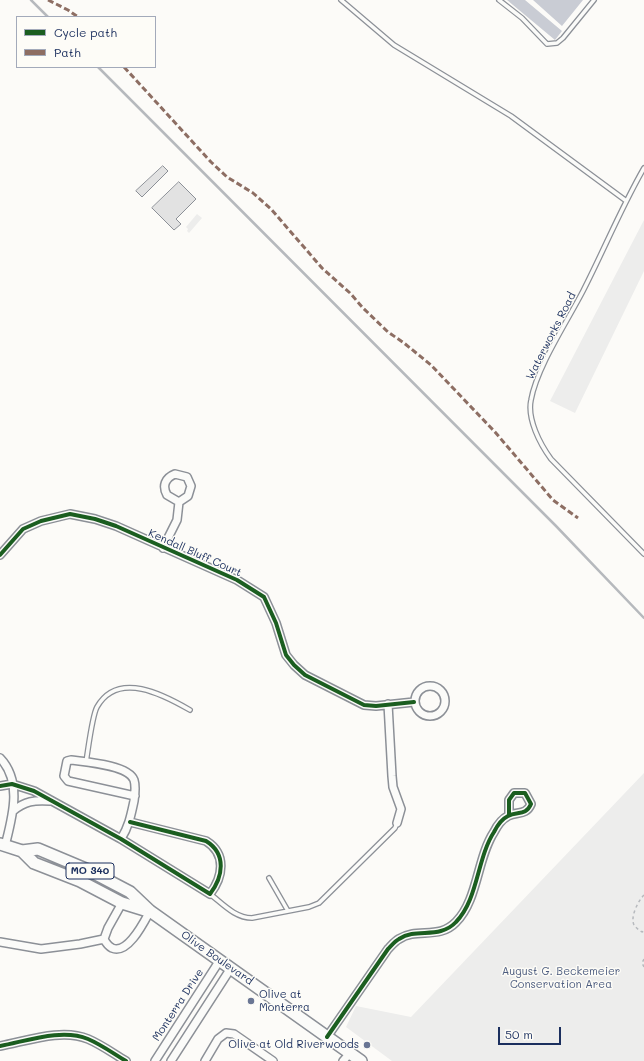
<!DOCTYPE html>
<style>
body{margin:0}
#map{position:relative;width:644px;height:1061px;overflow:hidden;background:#fcfbf8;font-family:Mali,sans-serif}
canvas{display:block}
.legend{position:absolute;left:16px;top:16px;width:140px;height:52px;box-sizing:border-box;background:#fdfcf7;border:1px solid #a3aaba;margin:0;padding:5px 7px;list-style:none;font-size:12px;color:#1b2f5e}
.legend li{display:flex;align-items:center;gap:8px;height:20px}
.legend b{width:20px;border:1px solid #a3aaba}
.scale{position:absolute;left:498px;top:1027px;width:63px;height:18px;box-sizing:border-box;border:2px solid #1b2f5e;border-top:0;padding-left:5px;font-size:12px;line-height:14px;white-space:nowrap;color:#1b2f5e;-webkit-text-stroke:3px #fdfcf7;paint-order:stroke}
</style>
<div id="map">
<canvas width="644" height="1061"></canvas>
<ul class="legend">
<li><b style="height:5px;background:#1b5e20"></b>Cycle path</li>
<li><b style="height:5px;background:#8d6e63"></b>Path</li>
</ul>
<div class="scale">50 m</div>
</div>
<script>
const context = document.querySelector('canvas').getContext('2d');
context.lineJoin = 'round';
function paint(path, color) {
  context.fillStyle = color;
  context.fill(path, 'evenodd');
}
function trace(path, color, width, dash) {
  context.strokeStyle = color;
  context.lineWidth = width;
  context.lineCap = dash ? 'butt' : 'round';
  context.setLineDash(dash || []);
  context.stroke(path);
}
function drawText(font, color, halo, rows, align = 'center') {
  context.font = font + ' Mali,sans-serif';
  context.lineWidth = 3;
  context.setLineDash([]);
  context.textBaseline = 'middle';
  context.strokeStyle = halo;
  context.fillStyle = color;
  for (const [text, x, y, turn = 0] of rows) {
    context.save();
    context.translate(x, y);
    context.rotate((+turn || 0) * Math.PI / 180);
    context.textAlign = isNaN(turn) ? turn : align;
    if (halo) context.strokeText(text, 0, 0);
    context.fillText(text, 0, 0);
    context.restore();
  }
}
paint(new Path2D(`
 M197 214 202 218 189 233 187 231 188 229 186 227Z
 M644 220V271L575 413 550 401Z
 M644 773V1061H392L346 1027 356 1006 411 1017Z`), '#ededec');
paint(new Path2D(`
 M507 0H525L562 31 555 40Z
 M533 0H583L562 26Z`), '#c9ccd4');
const building = new Path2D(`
 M163 166 168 171 142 197 136 191Z
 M179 182 196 199 176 219 181 224 174 230 152 208Z`);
paint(building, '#e2e2e2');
trace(building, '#8c9097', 1);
const service = new Path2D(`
 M341 0 394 45 511 116 625 200
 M499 0 522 18 547 44 557 43 563 38 594 0
 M644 168C621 208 604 250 583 291 567 322 537 367 531 400 527 419 540 444 551 459L644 554
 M86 762C88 751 92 716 97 707 118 670 164 695 190 710
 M269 878 288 911
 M210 894C223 904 235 918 252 918L309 907 319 903 395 828 397 823`);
const minor = new Path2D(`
 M175 474 187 477 191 486 188 496 179 502 167 495C162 486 165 478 175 474Z
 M163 548 177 520 179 502
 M0 555 23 529 41 521 70 514 95 519 116 526 237 580 264 597 276 623 286 655 294 665 305 675 364 705 376 706 414 702
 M415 701a15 15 0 1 1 30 0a15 15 0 1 1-30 0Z
 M388 704 392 776 393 787 401 809 397 823
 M0 758C23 782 12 818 5 846
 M0 786 12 784 34 791 121 839 210 894C223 877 227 854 206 841L130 822
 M13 811C25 801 34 800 50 801
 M121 839C129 826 131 815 134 801 135 794 136 786 134 780 128 765 86 762 71 760L67 761 64 776 68 781 135 796
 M122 903 108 928 104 939C106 943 108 946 112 948 128 955 144 922 150 911
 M0 942 41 949 80 944 104 939
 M327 1037 388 949C391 946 395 941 399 939 417 927 439 940 456 922 478 900 477 858 494 832 497 826 502 819 508 816 517 811 526 816 531 804L525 793H514L509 800V815
 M0 1046C27 1041 62 1028 88 1039 102 1045 114 1054 126 1061
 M155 1061 220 960
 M171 1061 231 968
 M205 1061 218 1039 226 1033 234 1034 273 1061
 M343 1061 350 1053`);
const primary = new Path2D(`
 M0 844 22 851 38 849 88 870 130 892 150 911 361 1061
 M22 851 34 863 80 881 122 903 148 911`);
trace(service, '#8c9097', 6);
trace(minor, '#8c9097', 10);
trace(primary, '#8c9097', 14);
trace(new Path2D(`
 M644 895C638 901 630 917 634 925 636 928 639 930 642 932L644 931
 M644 959 642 963 644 967`), '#b6b9bd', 1.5, [3, 3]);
trace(service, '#fbfbf9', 3.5);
trace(minor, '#fbfbf9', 7);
trace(primary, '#fbfbf9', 11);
trace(new Path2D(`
 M31 0 48 17
 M98 67 556 526 644 618`), '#b6b9bd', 2.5);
trace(new Path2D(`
 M48 0 68 10 78 17
 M124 67 211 162 227 177 253 193 271 209 322 268 350 293 363 308 388 332 404 343 431 365 495 432 553 500 578 518`), '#8d6e63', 3, [6, 3]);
trace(new Path2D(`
 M0 555 23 529 41 521 70 514 95 519 116 526 237 580 264 597 276 623 286 655 294 665 305 675 364 705 376 706 414 702
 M0 786 12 784 34 791 121 839 210 894C223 877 227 854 206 841L130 822
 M327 1037 388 949C391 946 395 941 399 939 417 927 439 940 456 922 478 900 477 858 494 832 497 826 502 819 508 816 517 811 526 816 531 804L525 793H514L509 800V815
 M0 1046C27 1041 62 1028 88 1039 102 1045 114 1054 126 1061`), '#1b5e20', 4);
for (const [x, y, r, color] of [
 [251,1001,4,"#6a7694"],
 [367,1045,4,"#6a7694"]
]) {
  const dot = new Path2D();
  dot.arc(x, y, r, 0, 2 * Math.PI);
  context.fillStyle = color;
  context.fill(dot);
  trace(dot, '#fdfcf7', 1.5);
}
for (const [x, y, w] of [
 [90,871,48]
]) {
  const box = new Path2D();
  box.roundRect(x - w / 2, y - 8, w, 16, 3);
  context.fillStyle = '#fdfcf7';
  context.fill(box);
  trace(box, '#1b2f5e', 1);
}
drawText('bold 10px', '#1b2f5e', null, [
 ["MO 340",90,871]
]);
drawText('11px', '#1b2f5e', '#fdfcf7', [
 ["Waterworks Road",551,336,-63],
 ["Kendall Bluff Court",195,553,24],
 ["Olive Boulevard",217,958,35],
 ["Monterra Drive",178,1005,-57]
]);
drawText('11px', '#4c5c7f', '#fdfcf7', [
 ["August G. Beckemeier",561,972],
 ["Conservation Area",561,985]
]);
drawText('11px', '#1b2f5e', '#fdfcf7', [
 ["Olive at",259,995],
 ["Monterra",259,1008],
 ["Olive at Old Riverwoods",359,1045,"right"]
], 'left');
</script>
